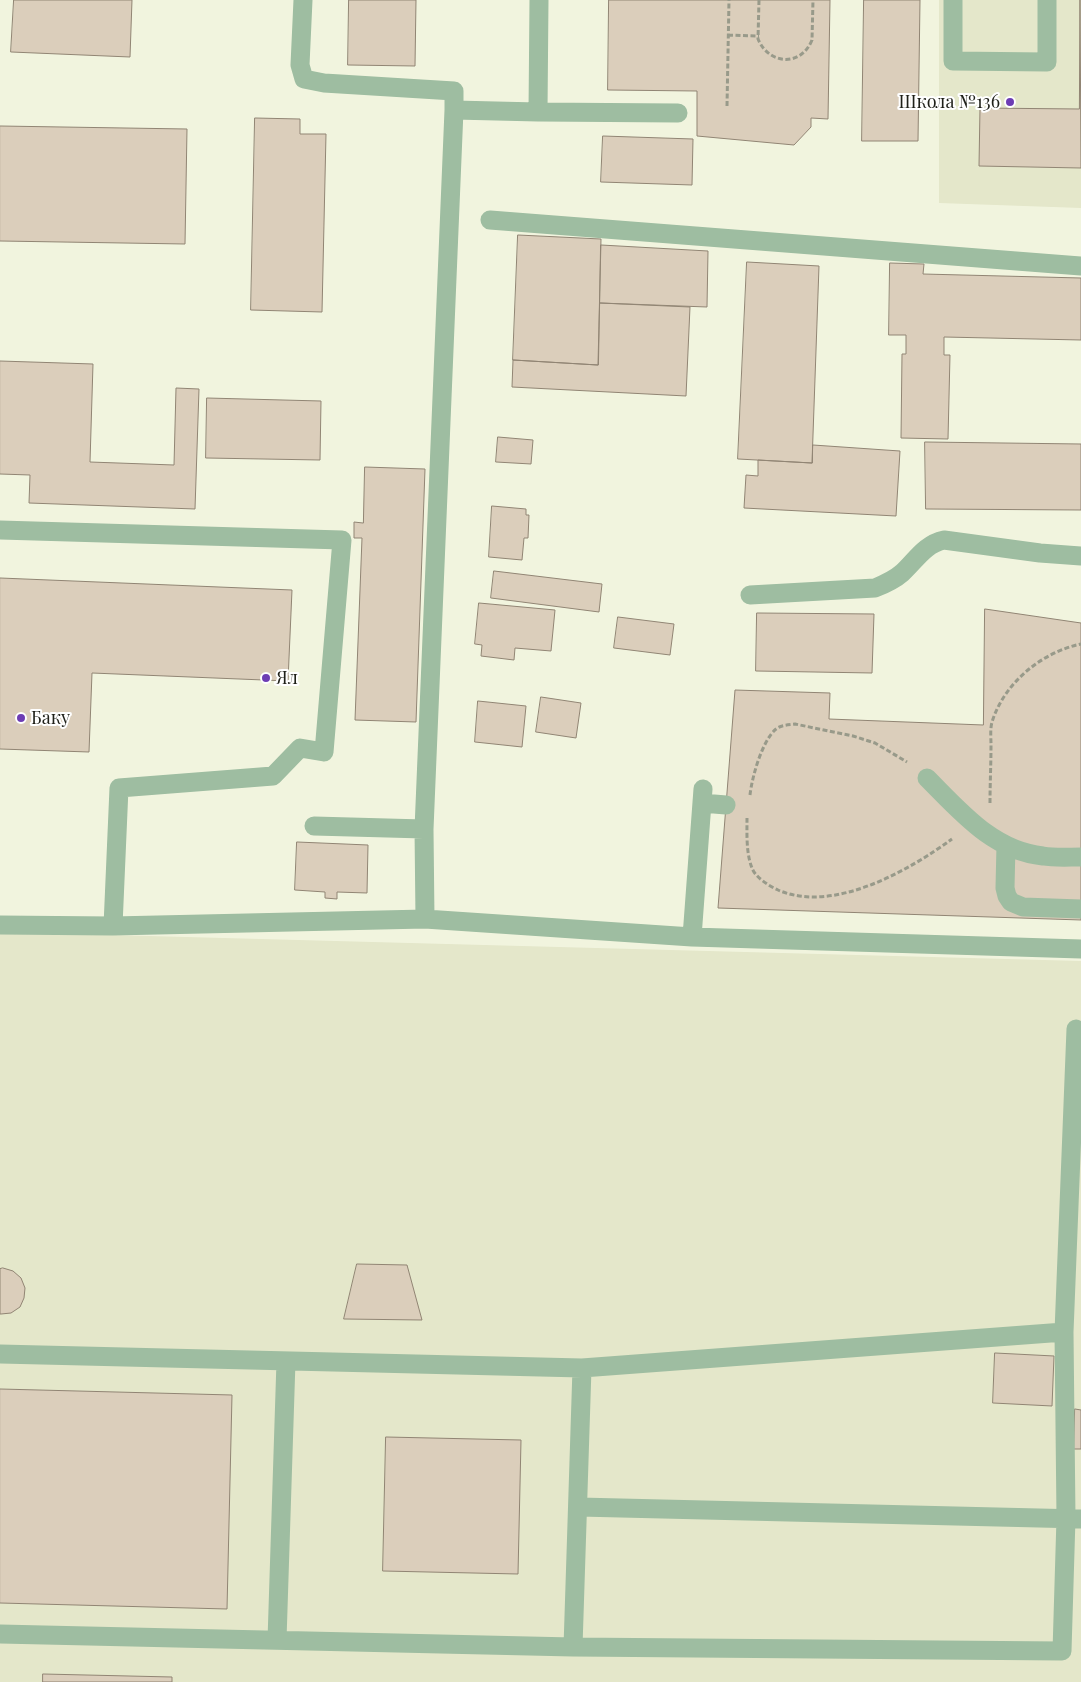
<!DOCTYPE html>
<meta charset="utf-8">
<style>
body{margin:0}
canvas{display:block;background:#f1f4de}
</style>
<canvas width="1081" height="1682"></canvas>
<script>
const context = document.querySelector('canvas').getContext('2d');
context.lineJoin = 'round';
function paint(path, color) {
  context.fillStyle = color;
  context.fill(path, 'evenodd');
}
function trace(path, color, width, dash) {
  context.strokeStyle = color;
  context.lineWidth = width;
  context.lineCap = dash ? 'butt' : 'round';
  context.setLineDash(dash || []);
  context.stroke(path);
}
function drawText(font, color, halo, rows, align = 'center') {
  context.font = font + ' "Playfair Display",serif';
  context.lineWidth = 4;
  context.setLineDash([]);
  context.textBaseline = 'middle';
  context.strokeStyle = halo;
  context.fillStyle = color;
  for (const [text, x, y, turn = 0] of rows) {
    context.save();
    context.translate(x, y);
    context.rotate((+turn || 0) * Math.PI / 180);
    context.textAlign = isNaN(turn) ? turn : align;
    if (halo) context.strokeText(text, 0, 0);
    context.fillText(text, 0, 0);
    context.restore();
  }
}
paint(new Path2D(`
 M939 0H1081V208L939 203Z
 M0 932 1081 961V1682H0Z`), '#e4e7ca');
const building = new Path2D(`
 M14 0H132L130 57 11 52Z
 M349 0H416L415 66 348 65Z
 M609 0H830L828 119 811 118V127L794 145 697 136V91L608 90Z
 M864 0H920L918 141H862Z
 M1080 0 1081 168 979 166 980 108 1079 109Z
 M255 118 300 119V134H326L322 312 251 310Z
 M0 126 187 129 185 244 0 241Z
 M603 136 693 139 692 185 601 182Z
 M518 235 601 239 598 365 513 360Z
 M601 245 708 251 707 307 600 303Z
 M747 262 819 266 812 463 738 459Z
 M890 263 924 264 923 274 1081 278V340L944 337V355H950L948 439 901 438 902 354H906V335H889Z
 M600 303 690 307 686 396 512 387 513 360 598 365Z
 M0 361 93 364 90 462 174 465 176 388 199 389 195 509 29 503 30 475 0 474Z
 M207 398 321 401 320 460 206 458Z
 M498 437 533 440 531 464 496 462Z
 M925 442 1081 444V510L926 509Z
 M813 445 900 451 896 516 744 508 746 475 758 476V460L812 463Z
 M365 467 425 469 416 722 355 720 362 538H354V522L363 523Z
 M492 506 526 509V515H529L528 538H524L522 560 489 557Z
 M494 571 602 584 599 612 491 598Z
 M0 578 292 590 288 681 92 673 89 752 0 749Z
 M479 603 555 610 551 651 515 648 514 660 481 656 482 645 475 644Z
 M985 609 1081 623V920L718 908 735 690 830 693 829 719 983 725Z
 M757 613 874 614 872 673 756 671Z
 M618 617 674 624 670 655 614 648Z
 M541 697 581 703 576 738 536 732Z
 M478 701 526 706 522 747 475 742Z
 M297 842 368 845 367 893 337 892V899L325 898V892L295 890Z
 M357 1264 407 1265 422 1320 344 1319Z
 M3 1268 13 1271 21 1278 25 1288 24 1298 20 1307 11 1313 1 1314H0V1269Z
 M995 1353 1054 1356 1052 1406 993 1403Z
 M0 1389 232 1395 227 1609 0 1603Z
 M1075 1409 1081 1410V1449H1074Z
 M386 1437 521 1440 518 1574 383 1571Z
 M43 1674 172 1677V1682H43Z`);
paint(building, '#dbcebb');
trace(building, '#918574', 1);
trace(new Path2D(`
 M759 0 758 39C769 65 801 67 812 40L813 0
 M728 35 759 36
 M727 106 729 0
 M750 795C752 777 762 741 776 729 781 725 788 725 795 724L853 736 875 743 907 762
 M990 803C990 784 991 764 991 745 991 738 990 729 992 722 1004 683 1042 652 1081 644
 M747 818C747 834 746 853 752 868 755 877 769 886 778 890 833 914 908 871 952 839`), '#989a8a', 3, [5, 2.5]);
trace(new Path2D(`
 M303 0 300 65 304 79 324 83 454 91V110
 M539 0 538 112 454 110 424 829 425 919 692 937 1081 949
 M953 0V61L1047 62V0
 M538 112 678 113
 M490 220 1081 266
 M0 530 342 540 324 752 300 748 273 776 119 788 113 926
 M750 595 875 588C885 584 894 580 902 573 916 560 925 544 944 540L1040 553 1081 556
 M927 778C960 811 993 851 1043 856 1055 858 1068 857 1081 857
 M702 803 726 805
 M314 826 424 829
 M1006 845 1005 888 1007 896 1011 902 1023 907 1081 909
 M0 925 113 926 425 919
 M692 937 703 789
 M0 1354 582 1368 1064 1332
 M579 1507 1081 1519
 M0 1634 573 1647 1062 1651 1066 1518 1064 1332 1076 1029
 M277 1640 286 1361
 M573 1647 582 1368`), '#9ebda1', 19);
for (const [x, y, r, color] of [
 [1010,102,5,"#6d3db4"],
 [266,678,5,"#6d3db4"],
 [21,718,5,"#6d3db4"]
]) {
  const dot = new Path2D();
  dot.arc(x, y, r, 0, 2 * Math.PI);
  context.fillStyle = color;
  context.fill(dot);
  trace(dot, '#fff', 2);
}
drawText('18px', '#1e1f18', '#fff', [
 ["Школа №136",1000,102,"right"],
 ["Ял",276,678],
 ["Баку",31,718]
], 'left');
</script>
